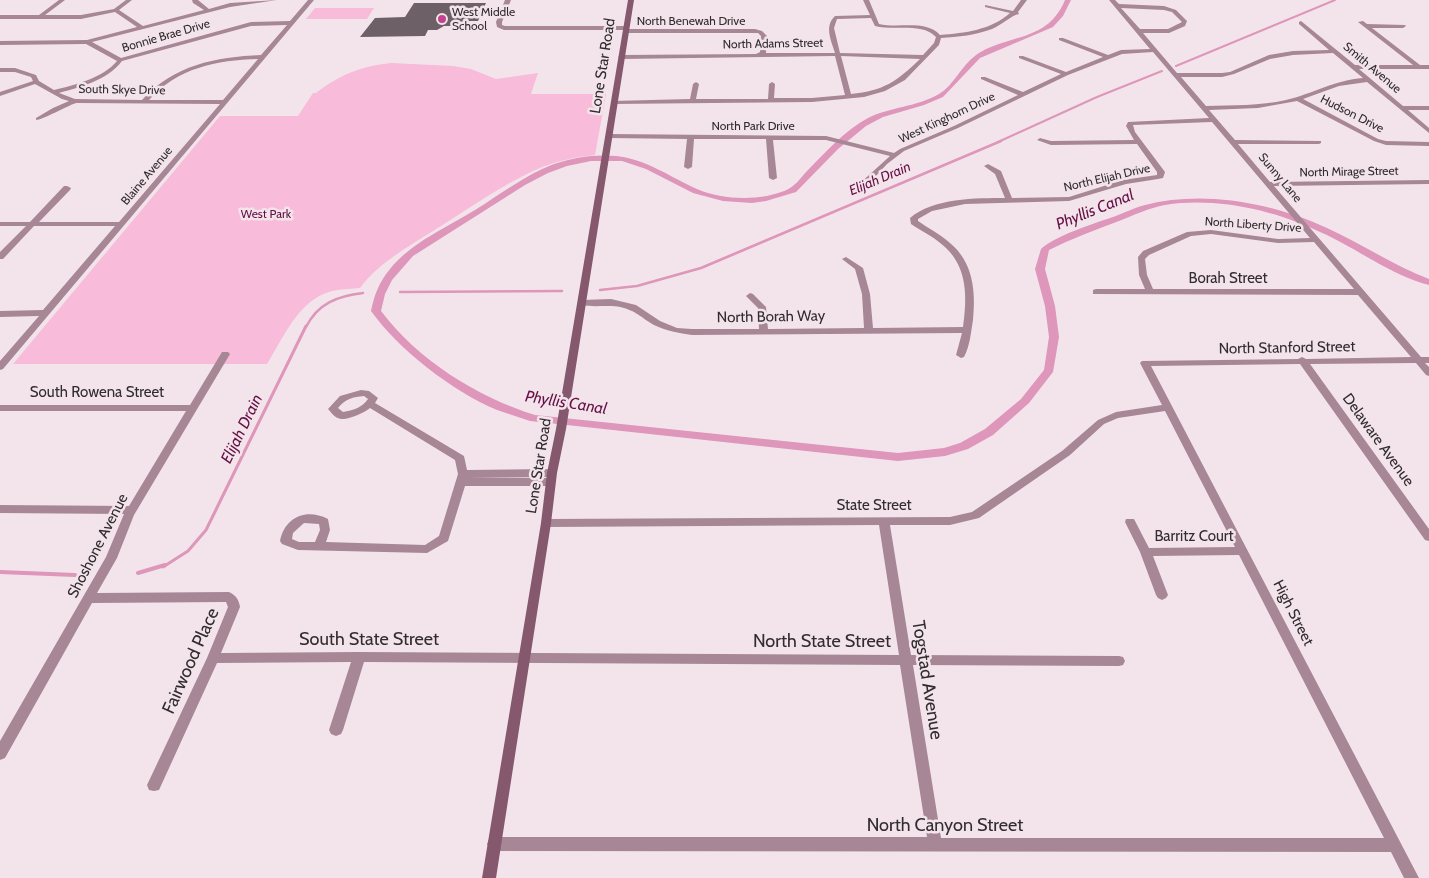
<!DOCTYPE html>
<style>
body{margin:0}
canvas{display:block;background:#f3e4eb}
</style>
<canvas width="1429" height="878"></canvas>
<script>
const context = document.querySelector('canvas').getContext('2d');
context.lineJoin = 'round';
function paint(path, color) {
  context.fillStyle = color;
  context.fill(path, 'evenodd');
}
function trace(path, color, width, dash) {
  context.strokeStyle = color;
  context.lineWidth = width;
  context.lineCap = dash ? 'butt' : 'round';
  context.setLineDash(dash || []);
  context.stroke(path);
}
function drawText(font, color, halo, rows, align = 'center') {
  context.font = font + ' Cabin,sans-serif';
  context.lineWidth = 5;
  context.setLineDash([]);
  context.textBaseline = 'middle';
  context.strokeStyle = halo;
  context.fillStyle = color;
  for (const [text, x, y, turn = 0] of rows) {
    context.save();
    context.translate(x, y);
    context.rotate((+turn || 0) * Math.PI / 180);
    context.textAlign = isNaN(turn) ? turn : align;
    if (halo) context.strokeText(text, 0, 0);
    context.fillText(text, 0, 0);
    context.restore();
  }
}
paint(new Path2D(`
 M315 8H374L367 19H306Z
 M391 63 453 66 471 69 496 79 538 73 531 94H606L595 155C574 157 552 162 533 171 501 186 471 207 441 226 413 244 380 261 360 288 352 289 344 289 337 290 300 296 285 335 267 364H13L220 116H298L313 93H316C339 75 361 66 391 63Z`), '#f8bbd9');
trace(new Path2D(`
 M1176 66 1335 0
 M998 142 1097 97 1162 71`), '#de96ba', 2);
trace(new Path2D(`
 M600 290 637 286 701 268 1001 141
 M400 292 562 291
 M306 327C318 303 338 296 363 293`), '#de96ba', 2.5);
trace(new Path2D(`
 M163 567 188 551 206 530 306 326`), '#de96ba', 3);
trace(new Path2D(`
 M0 572 75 575
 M138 573 165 565`), '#de96ba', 4);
paint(new Path2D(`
 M1065 0H1071L1063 16 1053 27 980 58 943 97 924 105 883 117 866 126 838 149 796 192 766 201 752 203 723 201 693 193 646 169 622 161H591L567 166 548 173 525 185 413 256 392 280 385 294 381 311C418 360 477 397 535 415L898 453 944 448 960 443 985 429 1021 399 1044 370 1049 337 1045 306 1035 269 1041 249C1053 237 1092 224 1110 218 1122 214 1133 208 1145 205 1204 190 1272 203 1327 228 1362 244 1393 265 1429 279V285C1390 275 1357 248 1320 232 1274 210 1216 197 1165 205 1149 208 1134 215 1119 221 1095 230 1071 239 1049 250L1045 269 1055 306 1059 337 1053 372 1029 403 993 435 968 449 945 456 898 461 530 421C519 417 508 414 497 410 452 391 399 350 371 311 374 296 379 282 390 269 412 242 446 228 475 210 501 194 525 175 554 164 574 157 596 154 616 156 646 159 670 177 697 189 718 198 744 200 767 196 774 194 784 192 790 188 797 184 802 176 808 170 826 152 845 130 868 118 890 107 917 107 939 94 954 85 961 66 976 55 1009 33 1047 43 1065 0Z`), '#de96ba');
paint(new Path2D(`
 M414 3H486L478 21H469L467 26H444L437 30H428L425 36 360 37 375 18 405 17Z`), '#6d6167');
paint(new Path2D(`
 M59 0H65L45 15H81L114 9 126 0H132L119 10 143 26 204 10 193 3 192 0H198L209 9 230 3 277 0 230 7 92 42 121 58 251 22 290 21 308 0H314L3 369 0 370V361L39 316 0 317V311L43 310 115 226H34L3 259H0V252L26 226H0V222H30L64 186H67L71 188 70 190 39 222H119L220 104 76 103C67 106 42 120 36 120V118L53 108 69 101 62 99 35 84 0 96V92L33 81 31 77 15 72H0V68H15L36 75 39 81 54 90C75 85 103 78 117 61L86 44 0 45V41L87 40 137 27 115 12 81 19H0V15H39ZM287 25 261 55C215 57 174 65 142 100L75 99 59 93C80 87 108 80 122 61L251 26ZM258 59 223 100H149C177 68 217 60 258 59Z
 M505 0H511L502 22V25L505 26H626L629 28 627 29H755L762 31 767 36 766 53H835C831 40 824 26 835 16L870 15 863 0H869L879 24C899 29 925 19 940 35 965 33 991 30 1010 13L985 7V5L1013 11 1021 0H1027L1018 12 1019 14C1012 15 1000 26 992 29 976 35 958 37 941 38L939 45 905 80 885 91 864 97 812 102 614 104 611 102 612 101 690 99 693 84 696 82 699 84 696 99H768L769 84 772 82 775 84 774 98H812L845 95 835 56 621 59 618 57 621 55 756 54 760 52 761 36 758 33H626L623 31 625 30H504L497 27 496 22ZM871 18 875 26C894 31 922 22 936 37L934 43 923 55 840 53 834 28 837 19ZM841 56 920 59C897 81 884 91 851 94Z
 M1109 0H1115L1119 4 1164 6 1176 10 1187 21 1185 26 1169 33H1143L1177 73H1222L1230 72 1269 55 1293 51 1329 50 1299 24V22L1301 21 1355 65H1413L1358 22 1363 21 1367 24 1405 25 1406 26 1403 28H1372L1420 65H1429V69H1359L1403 106H1429V110H1408L1429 128V133L1367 82 1339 86 1303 99 1378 139 1386 141 1429 142V146L1386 145 1374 141 1297 101 1258 108 1209 110 1235 140 1321 141V143L1319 144H1238L1270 182 1429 180V184L1274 186 1421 357H1429V363H1425L1429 367V376L1426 375 1416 363 1310 364 1429 529V541L1425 540 1300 364 1151 366 1419 878H1404L1391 852 494 851 489 849 487 844 489 839 494 837H927L900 665 364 662 343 730 341 734 336 736 331 734 329 730 351 662 217 663 159 790 154 791 149 790 147 785 207 658 228 607 226 602 92 603 5 758 0 760V741L106 557 124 514 0 513V505L129 506 186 411H0V405H190L222 352H228L230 354 134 515 117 558 97 593 229 592C236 595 239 600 240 607L221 653 359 652 899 655 879 525 546 527 542 526 541 523 542 520 546 519 950 517 972 512 1062 451 1098 420 1116 412 1162 405 1140 363 1142 361 1298 359 1302 357 1306 359 1411 357 1358 295 1093 294V290L1096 289H1145L1139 275 1138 257 1143 251 1187 232 1211 230 1278 239 1310 238 1212 122 1133 125 1135 132 1165 172 1163 178 1158 179 1126 184 1069 201 965 204 932 211 918 219V221C928 228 940 234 950 243 973 262 976 291 973 320 971 332 970 346 964 357L961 358 956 355 962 333 692 335C679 333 666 331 654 325 640 317 637 311 620 307 609 304 585 309 578 303L582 300 611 299 636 305 660 321 677 328 692 329H759L758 308 746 296 750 293 753 294 766 307 768 329 864 328 862 294 855 269 842 259 846 257 863 268 870 294 873 328 963 327C967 299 968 269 946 248 936 238 923 232 911 224L910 218C933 198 976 198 1005 198L995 174 984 166 988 164 1001 171 1012 198 1069 197 1123 180 1157 175V172L1137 144 1051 145 1037 140 1040 138 1051 141 1134 140 1126 126 1128 122 1209 118 1153 52 1122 54 1068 75 958 128 904 151 887 164 864 189H858V185L890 156 826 140H773L777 178 773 180 769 178 766 139H694L692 167 688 169 684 167 687 139 609 138 606 136 609 134 826 136 894 153 900 149 954 126 1018 95 981 79V77H985L1023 92 1061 74 1019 58V56H1023L1066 72 1103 57 1059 40V38H1063L1108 55 1121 50 1150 49ZM1121 8 1164 10 1172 12 1182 22 1168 29H1140ZM1333 53 1363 78C1335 80 1312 94 1286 100 1260 106 1232 105 1206 106L1181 77H1222L1234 74 1270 59 1293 55ZM1211 234 1278 243 1314 242 1354 289H1153L1147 275 1145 259 1149 255 1191 236ZM1165 411 1235 547 1149 548 1134 519H1126L1125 522 1140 552 1156 595 1158 598 1162 600 1166 598 1168 595 1153 556 1239 555 1384 838H941L913 665 1119 666 1123 665 1125 661 1123 657 1119 656 911 655 890 525H950L979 518 1070 455 1104 424 1118 418Z
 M361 390 369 391 378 398 375 403 464 456 467 470 552 469 557 473 552 477 467 478H551L556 482 551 486H465L448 541 427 553 298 550 282 544 280 541C285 517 306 508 328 519L330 530 326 542 425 545 439 536 458 474 455 460 370 408C364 413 345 422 338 418 334 417 331 412 328 409L340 396ZM364 396 368 399C362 408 353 410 343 412L338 408C345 399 353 397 364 396ZM304 523 319 524 320 530 315 542H299L292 539 293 533Z`), '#a78796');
paint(new Path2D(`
 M628 0H634L566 429 557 473 551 523 496 878H482L541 523 547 473 556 429Z`), '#85586e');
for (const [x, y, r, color] of [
 [442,19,5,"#c3438d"]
]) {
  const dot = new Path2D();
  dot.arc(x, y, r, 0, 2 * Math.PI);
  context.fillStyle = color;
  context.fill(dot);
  trace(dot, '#f3e4eb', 2);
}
drawText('12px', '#312c2e', '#f3e4eb', [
 ["West Middle",452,12],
 ["School",452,26]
], 'left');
drawText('12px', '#312c2e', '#f3e4eb', [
 ["North Benewah Drive",691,21],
 ["Bonnie Brae Drive",166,36,-16],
 ["North Adams Street",773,44,-1],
 ["Smith Avenue",1372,68,40],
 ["South Skye Drive",122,90,1],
 ["Hudson Drive",1352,114,27],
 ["West Kinghorn Drive",947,118,-25],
 ["North Park Drive",753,126],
 ["North Mirage Street",1349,172,-1],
 ["Blaine Avenue",147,176,-50],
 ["North Elijah Drive",1107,178,-13],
 ["Sunny Lane",1280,178,50],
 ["North Liberty Drive",1253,225,4]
]);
drawText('12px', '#640f44', '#f3e4eb', [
 ["West Park",266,214]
]);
drawText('italic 14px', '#661146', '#f3e4eb', [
 ["Elijah Drain",880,179,-23]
]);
drawText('15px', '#312c2e', '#f3e4eb', [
 ["Lone Star Road",603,66,-81],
 ["Borah Street",1228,279],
 ["North Borah Way",771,317,-1],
 ["North Stanford Street",1287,348,-1],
 ["South Rowena Street",97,393],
 ["Delaware Avenue",1378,440,54],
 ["Lone Star Road",539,466,-81],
 ["State Street",874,506],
 ["Barritz Court",1194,537],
 ["Shoshone Avenue",98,546,-63],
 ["High Street",1293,613,63]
]);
drawText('italic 16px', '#661146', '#f3e4eb', [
 ["Phyllis Canal",1095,210,-22],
 ["Phyllis Canal",566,403,9],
 ["Elijah Drain",242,429,-64]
]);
drawText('18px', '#312c2e', '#f3e4eb', [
 ["South State Street",369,640],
 ["North State Street",822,642],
 ["Fairwood Place",191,661,-66],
 ["Togstad Avenue",927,680,81],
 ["North Canyon Street",945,826]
]);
</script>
